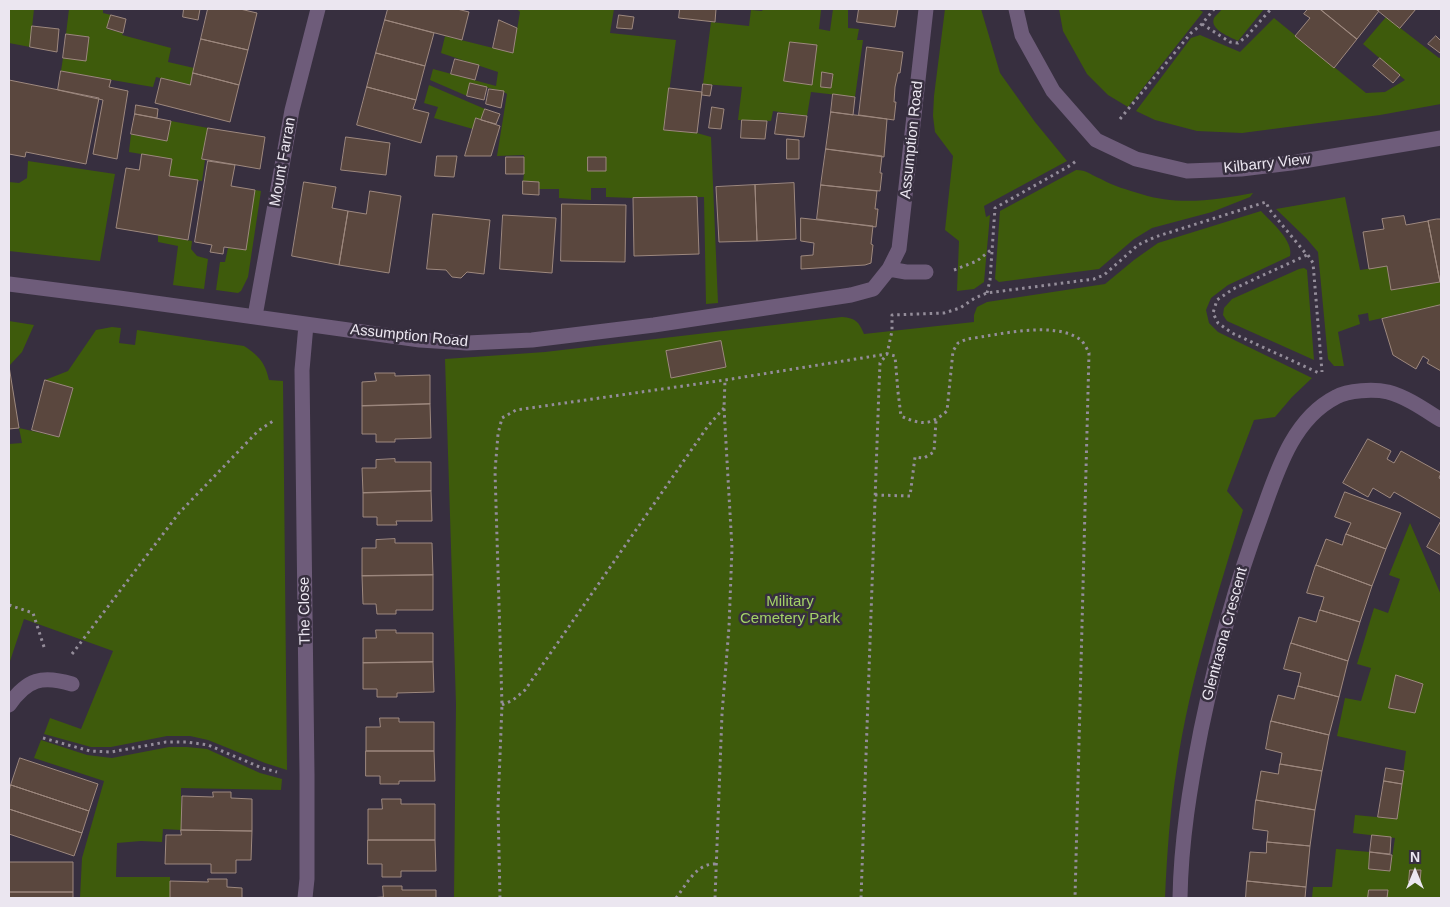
<!DOCTYPE html>
<style>
body{margin:0}
#map{position:relative;width:1450px;height:907px;overflow:hidden;background:#372f3f;font-family:Helvetica,sans-serif}
canvas{display:block}
.frame{position:absolute;inset:0;border:10px solid #ebe6f0;pointer-events:none}
.north{position:absolute;left:1390px;top:847px;width:50px;height:50px;-webkit-text-stroke:4px #372f3f;paint-order:stroke;rotate:0deg;font-size:14px;font-weight:700;line-height:20px;text-align:center;color:#ebe6f0}
.north::after{content:'';display:block;margin:auto;width:18px;height:22px;background:#ebe6f0;clip-path:polygon(50% 0,100% 100%,50% 72%,0 100%)}
</style>
<div id="map">
<canvas width="1450" height="907"></canvas>
<div class="frame"></div>
<div class="north">N</div>
</div>
<script>
const context = document.querySelector('canvas').getContext('2d');
context.lineJoin = 'round';
function paint(path, color) {
  context.fillStyle = color;
  context.fill(path, 'evenodd');
}
function trace(path, color, width, dash) {
  context.strokeStyle = color;
  context.lineWidth = width;
  context.lineCap = dash ? 'butt' : 'round';
  context.setLineDash(dash || []);
  context.stroke(path);
}
function drawText(font, color, halo, rows, align = 'center') {
  context.font = font + ' Helvetica,sans-serif';
  context.lineWidth = 5;
  context.setLineDash([]);
  context.textBaseline = 'middle';
  context.strokeStyle = halo;
  context.fillStyle = color;
  for (const [text, x, y, turn = 0] of rows) {
    context.save();
    context.translate(x, y);
    context.rotate((+turn || 0) * Math.PI / 180);
    context.textAlign = isNaN(turn) ? turn : align;
    if (halo) context.strokeText(text, 0, 0);
    context.fillText(text, 0, 0);
    context.restore();
  }
}
paint(new Path2D(`
 M9 9H34L30 47 9 43Z
 M69 9H103V13L111 15 107 29 123 33 122 35 171 48 168 62 194 68 190 85 156 77 153 87 141 85 61 71 63 58 86 60 89 37 66 34Z
 M517 9H614L610 33 676 40 664 130 697 133 711 137 718 303 706 304 704 197 633 198 606 197V188H591V200L559 198V189H539V182L523 181 524 174V155L497 156 507 94 504 92 471 83 467 96 430 80 433 69 496 86 498 72 441 53 445 36 513 53 520 12Z
 M763 9 821 10 819 29 830 31 833 9H848V28L859 29 857 40H863L855 97 811 92 807 116 773 111 771 121 738 120 742 87 703 84 711 22 749 26 751 10 762 11Z
 M945 9H981L1000 73 1035 122 1067 161 984 206 986 217 990 215 984 282 974 289 957 291 959 241 945 230 953 156 935 132 933 116 934 96Z
 M1059 9H1198L1203 12 1128 107 1108 95 1087 74 1063 31Z
 M1222 9H1264L1238 41C1231 37 1209 30 1214 18 1216 15 1220 12 1222 9Z
 M1386 17 1439 58 1441 57V104L1380 115 1242 133 1197 131 1155 120 1136 111 1191 38 1200 35 1240 52 1274 18 1366 93 1385 92 1405 80 1363 44Z
 M429 85 485 109 481 120 476 118 473 129 434 118 438 107 424 103Z
 M171 121 208 128 202 159 205 160 202 181 169 176 171 159 129 152 131 134 167 141Z
 M28 161 115 174 100 261 9 251V182L19 183 27 178Z
 M1076 170C1087 170 1091 175 1101 179 1113 186 1128 190 1141 194 1178 206 1216 200 1253 193L1250 197 1212 212 1152 228 1134 239 1099 269 999 282 995 279 1000 211Z
 M255 190 261 191 248 277 241 291 238 293 216 290 220 262H225L228 248 246 250Z
 M1345 197 1360 270 1387 266 1392 290 1441 282V305L1369 321 1368 313 1358 315 1360 324 1338 332 1344 366H1334L1328 359 1318 252 1306 238 1276 209Z
 M1261 211C1271 222 1294 241 1290 256L1228 285 1211 298 1206 310 1209 323 1218 332 1312 378 1292 397 1275 417 1254 420 1227 491 1243 510C1218 594 1190 679 1177 766 1170 810 1167 854 1165 898H454L456 704 445 359 545 352 842 317C856 318 859 322 864 334L974 322V315L977 307 987 302 1105 284 1134 260 1158 243Z
 M158 235 192 241 191 249 197 256 208 259 204 289 173 285 178 246 158 242Z
 M1304 268 1307 270 1314 360 1227 321 1223 315 1224 308 1232 299 1299 269Z
 M9 321 34 325 22 352 9 366Z
 M112 327 121 328 119 343 135 345 137 330 244 346C259 356 265 362 269 380L283 381 287 770 265 763 208 740 190 736H167L111 747H91L44 734 50 718 81 729 113 651 24 619 9 664V444L22 443 19 428 59 437 73 388 45 380 68 371 96 330Z
 M1410 523 1441 595V898H1312L1313 887H1332L1336 849 1370 852 1369 869 1390 871 1395 838 1353 833 1355 815 1397 819 1406 751 1337 736 1345 698 1361 701 1371 668 1357 664 1374 608 1388 613 1400 579 1389 575Z
 M41 740 87 755 112 758 169 747H187L207 749 260 773 282 779 281 790 181 788V830L163 829 162 842 141 841 117 843 116 877H170V898H80L82 858 104 781 34 758Z`), '#3e5b0c');
const building = new Path2D(`
 M184 9H200L198 20 183 17Z
 M208 9H240L257 13 248 50 201 39Z
 M388 9H457L469 12 462 40 385 20Z
 M680 9H716L715 22 679 18Z
 M859 9H898L895 27 857 22Z
 M1308 9H1320L1357 39 1334 68 1295 36 1310 18 1304 14Z
 M1320 9H1376L1379 11 1357 39Z
 M1376 9H1416L1400 28Z
 M111 15 126 19 123 33 107 28Z
 M619 15 634 17 632 29 617 28Z
 M385 20 434 33 425 66 376 53Z
 M499 20 517 28 513 53 493 48Z
 M32 26 59 29 57 52 30 47Z
 M66 34 89 37 86 61 63 58Z
 M1436 36 1441 41V51L1440 53 1428 44Z
 M201 39 248 50 239 85 193 73Z
 M790 42 817 45 812 85 784 81Z
 M867 47 903 52 900 73H898L895 87 894 102H896L894 120 859 115Z
 M376 53 425 66 416 100 367 87Z
 M1380 58 1400 75 1393 83 1373 66Z
 M455 59 479 65 475 80 451 74Z
 M61 71 111 80 109 87 128 91 117 159 93 154 103 100 58 90Z
 M822 72 833 74 831 88 821 87Z
 M193 73 239 85 230 122 155 103 161 78 190 85Z
 M9 80 99 98 86 164 26 152 25 157 9 154Z
 M470 83 487 87 484 100 467 96Z
 M703 84 712 85 710 96 702 95Z
 M367 87 416 100 413 109 429 113 421 143 357 125Z
 M669 88 702 92 697 133 664 130Z
 M489 89 504 91 501 108 486 104Z
 M833 94 855 97 853 115 831 112Z
 M136 105 158 109 157 118 135 114Z
 M712 107 724 109 721 129 709 128Z
 M485 109 500 114 496 124 481 120Z
 M831 112 887 119 884 157 826 149Z
 M778 113 807 116 804 137 775 134Z
 M135 114 171 121 167 141 131 134Z
 M476 118 500 126 491 156H465Z
 M742 120 767 121 765 139 741 138Z
 M208 128 265 137 260 169 202 159Z
 M346 137 390 143 386 175 341 170Z
 M787 139 799 140V159H787Z
 M826 149 882 156 880 173H882L880 191 821 185Z
 M142 154 172 159 169 176 198 180 188 240 116 228 126 168 139 170Z
 M437 156H457L454 177 435 176Z
 M506 157H524V174H506Z
 M588 157H606V171H588Z
 M208 161 235 165 231 186 255 190 246 250 224 247 223 254 210 252 212 245 195 242Z
 M523 181 539 182V195L523 194Z
 M304 182 336 187 332 208 348 211 339 265 292 256Z
 M794 183 796 239 757 241 755 185Z
 M755 185 757 241 719 242 716 187Z
 M821 185 877 191 875 209H878L876 227 817 219Z
 M370 191 401 196 389 273 339 265 348 211 366 214Z
 M697 197 699 254 634 256 633 198Z
 M562 204 626 205 625 262 561 261Z
 M433 214 490 220 484 274 467 272 461 278 452 277 446 270 427 269Z
 M503 215 556 218 552 273 500 269Z
 M1404 216 1406 225 1428 221 1440 282 1391 290 1387 266 1369 269 1363 232 1384 229 1382 219Z
 M801 218 873 226 871 244 873 245 871 263 865 265 801 269V256L813 255 814 243 801 241Z
 M1437 219H1441V282H1440L1428 221Z
 M1441 305V371L1427 363 1429 360 1423 356 1416 369 1393 355 1382 319Z
 M721 341 726 367 671 378 666 351Z
 M9 366 19 428 9 429Z
 M375 373H395V376L430 375V404L362 406V382L376 381Z
 M45 380 73 388 59 437 32 430Z
 M430 404 431 438 395 439V442H376V434H362V406Z
 M1368 439 1391 451 1387 459 1394 463 1401 451 1441 473 1439 478 1441 479V519L1394 492 1390 498 1373 488 1368 497 1343 483Z
 M395 459V462H431V491L363 493 362 468H376V460Z
 M431 491 432 521H396L397 525H377V517H363V493Z
 M1345 492 1401 513 1386 549 1346 534 1351 523 1335 517Z
 M1441 521V555L1427 547Z
 M1346 534 1386 549 1372 586 1316 565 1326 539 1342 545Z
 M395 539V543H432L433 575 362 576V548H376V540Z
 M1316 565 1372 586 1360 622 1320 610 1324 597 1307 593Z
 M433 575V610H396V614H377L376 604H363L362 576Z
 M1320 610 1360 622 1348 661 1291 643 1299 617 1316 622Z
 M376 630H396V633H433V662L363 663V638H376Z
 M1291 643 1348 661 1339 697 1298 686 1301 673 1284 669Z
 M433 662 434 692 397 693V697H377V689H363V663Z
 M1396 675 1423 684 1415 713 1389 708Z
 M1298 686 1339 697 1329 735 1271 721 1278 695 1294 699Z
 M380 718H399V722H434V751H366V727H380Z
 M1271 721 1329 735 1322 771 1280 764 1282 753 1266 749Z
 M366 751H434L435 781H399V784H380V776H366Z
 M20 758 98 784 89 811 11 785Z
 M1280 764 1322 771 1315 810 1256 800 1261 771 1278 774Z
 M1386 768 1404 771 1402 784 1384 781Z
 M1384 781 1402 784 1397 819 1378 817Z
 M11 785 89 811 82 833 9 809V792Z
 M213 792H231V798L252 799V831L181 830 182 796 213 797Z
 M382 799H401V804H435V840H368V809H382Z
 M1256 800 1315 810 1310 846 1267 842 1268 831 1253 829Z
 M9 809 82 833 74 856 9 834Z
 M181 830 252 831 251 860H236V873H211V864H165L166 835H181Z
 M1372 835 1391 837 1390 854 1370 852Z
 M368 840H435L436 871H401V877H382V864H368Z
 M1267 842 1310 846 1306 887 1247 881 1250 852 1266 853Z
 M1370 852 1392 855 1390 871 1369 869Z
 M9 862H73V892H9Z
 M1410 870H1421L1420 882H1409Z
 M208 879H227V887L242 888V898H170V881L208 882Z
 M1247 881 1306 887 1305 898H1246Z
 M383 886H402V890H436V898H369L383 897Z
 M1369 890H1388L1387 898H1368Z
 M9 892H73V898H9Z`);
paint(building, '#5a473e');
trace(building, '#9d887e', 1);
trace(new Path2D(`
 M1202 24 1230 42 1238 43 1247 36 1271 9
 M1120 119 1191 33 1202 24 1214 9
 M1308 255 1313 263 1322 372
 M954 270 977 261 992 249
 M987 293 990 280 995 208 1071 165 1076 161
 M875 495 910 496 915 457 924 458 934 452 936 421
 M9 605 33 613 45 650
 M72 654 179 513 258 431 273 421
 M502 705 513 700 525 690 708 426 724 408
 M43 738 90 751 111 752 166 742H187L208 745 262 768 277 772
 M500 898 498 806 502 705 495 471 498 434 502 418 516 410 725 380 887 354 895 356 898 392 901 416C921 425 930 426 947 411L953 351 958 343 967 339C999 335 1054 320 1081 340 1084 343 1087 349 1089 353L1075 898
 M676 898C687 884 696 863 716 864
 M715 898 722 714 729 627 732 548 724 408 725 380
 M861 898 879 387 880 363 887 354 892 331V315L944 313 960 308 975 298 987 293 1094 279 1104 275 1138 245 1155 237 1266 202 1269 209 1307 255 1233 289 1217 300 1213 313 1218 323 1232 333 1319 373`), '#948d9a', 3, [2.5, 4]);
trace(new Path2D(`
 M1016 9 1022 35 1053 91 1096 140 1136 159 1187 171 1241 169 1291 163 1441 138
 M889 269 906 272H926
 M9 284 119 298 420 340 467 343 532 340 654 325 851 295 873 289 889 269 899 249 926 9
 M255 316 292 110 318 9
 M9 705C27 679 42 675 72 684
 M305 898 307 879V775L302 370 306 325
 M1180 898C1181 841 1190 786 1201 730 1216 658 1234 588 1260 519 1276 475 1291 420 1336 397 1348 390 1374 389 1388 392 1407 397 1425 410 1441 420`), '#6e5c7a', 15);
drawText('15px', '#ebe6f0', '#372f3f', [
 ["Assumption Road",912,140,-84],
 ["Mount Farran",283,162,-80],
 ["Kilbarry View",1267,164,-6],
 ["Assumption Road",409,336,6],
 ["The Close",305,611,-91],
 ["Glentrasna Crescent",1225,634,-75]
]);
drawText('15px', '#a3d268', '#372f3f', [
 ["Military",790,602],
 ["Cemetery Park",790,619]
]);
</script>
